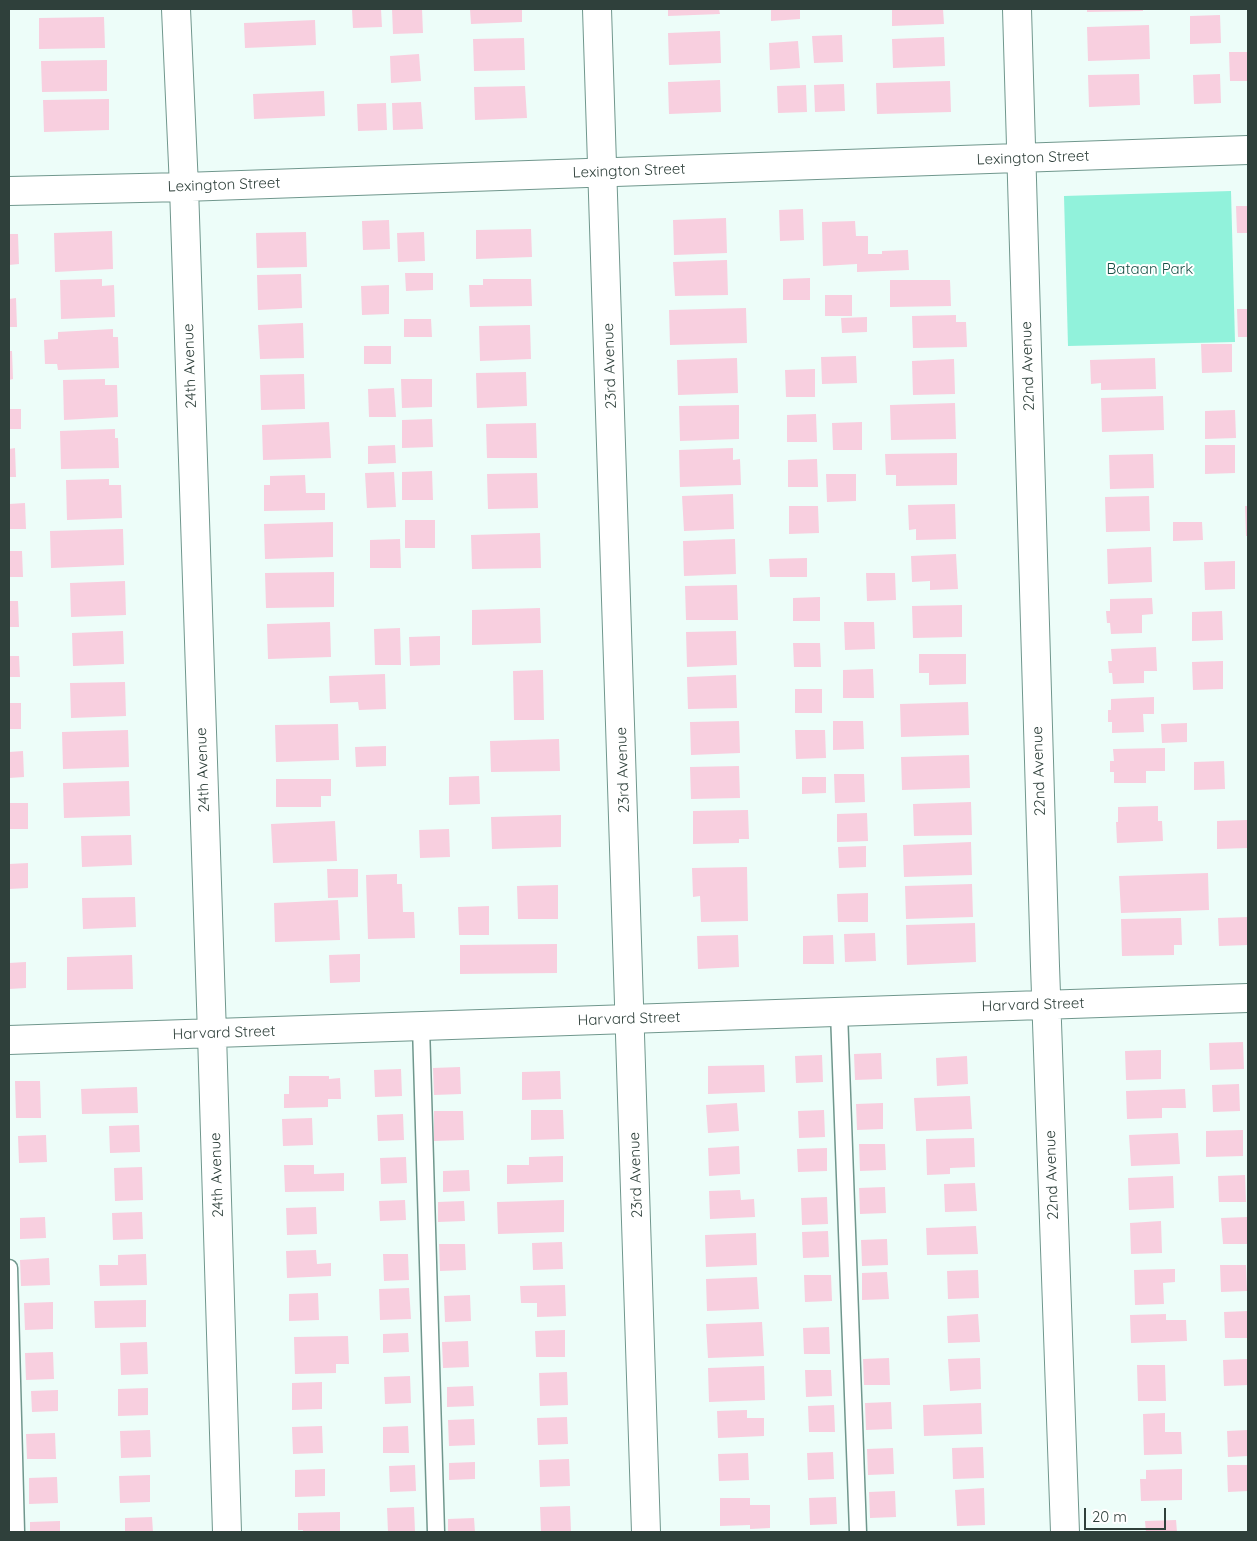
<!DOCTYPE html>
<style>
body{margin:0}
#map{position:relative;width:1257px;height:1541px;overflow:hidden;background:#edfdf9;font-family:Quicksand,sans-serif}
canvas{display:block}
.frame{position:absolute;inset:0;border:10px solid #2f403b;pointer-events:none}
.scale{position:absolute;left:1084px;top:1508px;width:82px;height:22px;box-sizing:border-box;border:2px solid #2f403b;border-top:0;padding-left:6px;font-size:15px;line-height:18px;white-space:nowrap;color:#2f403b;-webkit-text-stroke:4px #fff;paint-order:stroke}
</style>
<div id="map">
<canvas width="1257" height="1541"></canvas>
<div class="frame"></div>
<div class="scale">20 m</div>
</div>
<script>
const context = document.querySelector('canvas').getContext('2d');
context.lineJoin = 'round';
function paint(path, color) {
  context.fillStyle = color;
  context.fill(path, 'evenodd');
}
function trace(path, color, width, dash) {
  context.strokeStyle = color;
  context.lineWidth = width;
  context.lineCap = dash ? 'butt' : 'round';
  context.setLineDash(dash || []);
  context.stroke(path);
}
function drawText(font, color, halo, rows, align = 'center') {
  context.font = font + ' Quicksand,sans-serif';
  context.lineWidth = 4;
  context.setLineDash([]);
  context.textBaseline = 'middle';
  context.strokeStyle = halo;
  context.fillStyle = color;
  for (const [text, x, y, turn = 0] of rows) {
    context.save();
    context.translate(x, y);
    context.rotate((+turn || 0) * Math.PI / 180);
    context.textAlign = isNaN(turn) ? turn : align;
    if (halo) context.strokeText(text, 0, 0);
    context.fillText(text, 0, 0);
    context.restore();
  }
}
paint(new Path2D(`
 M1231 191 1235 342 1068 346 1064 196Z`), '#91f2db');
paint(new Path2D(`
 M352 9H381L382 27 353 28Z
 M392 9H422L423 33 393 34Z
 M470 9H522V22L471 24Z
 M668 9H719L720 14 668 16Z
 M771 9H800V19L771 21Z
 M892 9H943L944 24 892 26Z
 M1087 9H1143V11L1087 12Z
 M1220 15 1221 43 1190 44V16Z
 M104 17 105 48 39 49V18Z
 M315 20 316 45 245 48 244 23Z
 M1149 25 1150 59 1088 61 1087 27Z
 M720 31 721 63 669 65 668 33Z
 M842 35 843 62 814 63 812 36Z
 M944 37 945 66 893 68 892 39Z
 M524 38 525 70 474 71 473 39Z
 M798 41 800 68 770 70 769 43Z
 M1229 52H1248V81H1230Z
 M419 54 421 81 391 83 390 56Z
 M107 60V91L42 92 41 61Z
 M1139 74 1140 105 1089 107 1088 75Z
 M1220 74 1221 103 1194 104 1193 75Z
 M720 80 721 112 669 114 668 82Z
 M950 81 951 112 877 114 876 83Z
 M844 84 845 111 815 112 814 85Z
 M806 85 807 112 778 113 777 86Z
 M525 86 527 118 475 120 474 87Z
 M324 91 325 116 254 119 253 94Z
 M109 99V130L44 132 43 100Z
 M421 102 423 129 393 130 392 103Z
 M386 103 387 130 358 131 357 104Z
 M1236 206H1248V233H1237Z
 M803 209 804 240 780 241 779 210Z
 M726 218 727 253 674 255 673 220Z
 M389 220 390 249 363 250 362 221Z
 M855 221 856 236H868V254H882V251L908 250 909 270 857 272V264L823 266 822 222Z
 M531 229 532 257 476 259V230Z
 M112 231 113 269 55 272 54 233Z
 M306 232 307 267 257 268 256 233Z
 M424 232 425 261 398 262 397 233Z
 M9 234H18L19 264 9 265Z
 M727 260 728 295 675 296 673 262Z
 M405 273H433V290L406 291Z
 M301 274 302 308 258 310 257 275Z
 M810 278V300H783V279Z
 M102 279V286L114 285 115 317 61 319 60 280Z
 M483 279H531L532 306 470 307 469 285H483Z
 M890 280H950L951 306 890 307Z
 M389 285V314L362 315 361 286Z
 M825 295H852V316H825Z
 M16 298 17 327H9V299Z
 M746 308 747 343 670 345 669 310Z
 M1237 309H1248V337H1238Z
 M956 315V322H966L967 347 913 348 912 316Z
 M867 317V332L842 333 841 318Z
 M404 319H431L432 337H404Z
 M303 323 304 358 260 359 258 325Z
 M530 325 531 359 480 361 479 326Z
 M113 329V337H118L119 368 58 370 57 364H45L44 340 58 339V332Z
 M1201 344H1232V372L1202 373Z
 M364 346H391V364H364Z
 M9 351H12L13 379 9 380Z
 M856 356 857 383 822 384 821 357Z
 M737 358 738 393 678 395 677 360Z
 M1155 358 1156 389 1101 390V383L1091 384 1090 360Z
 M954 359 955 394 913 395 912 361Z
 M815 369V397H786L785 370Z
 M526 372 527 406 477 408 476 373Z
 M304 374 305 409 261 410 260 375Z
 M105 379V385H117L118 417 64 420 63 380Z
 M401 379H432V407L402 408Z
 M394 388 396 417H369L368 389Z
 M1163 396 1164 430 1102 432 1101 398Z
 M955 403 956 439 891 440 890 405Z
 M739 405V439L680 441 679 406Z
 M9 409H21V429H9Z
 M1235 410 1236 438 1205 439V411Z
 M816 414 817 442H787V415Z
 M432 419 433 447 402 448V420Z
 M329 422 331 458 263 460 262 425Z
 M862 422V450H833L832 423Z
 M536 423 537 458H487L486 424Z
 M115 429V438H118L119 468 61 469 60 431Z
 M395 445 396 463 368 464V446Z
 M1205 445H1235V473L1205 474Z
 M15 448 16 477H9V449Z
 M733 448V460L740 459 741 485 680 487 679 450Z
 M957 453V485L896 486V475H886L885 454Z
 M1153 454 1154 488 1110 489 1109 455Z
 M817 459 818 487H788V460Z
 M432 471 433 500H402V472Z
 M394 472 396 507 367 508 365 473Z
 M537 473 538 508 488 509 487 474Z
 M826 474H856V501L827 502Z
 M305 475 306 493H325V510L264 511V485H270V476Z
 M109 479V485H121L122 518 67 520 66 480Z
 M733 494 734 529 684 531 682 496Z
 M1149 496 1150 531 1106 532 1105 497Z
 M25 503 26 529H9V504Z
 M955 504 956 539 916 540V529L909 530 908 505Z
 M789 506H818L819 533 789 534Z
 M1245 506H1248V536H1246Z
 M405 520H435V548H405Z
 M333 522V557L265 559 264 524Z
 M1173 522H1202L1203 540 1173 541Z
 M123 529 124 565 51 568 50 531Z
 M540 533 541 568 472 569 471 535Z
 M400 539 401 568H370V540Z
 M735 539 736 574 684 576 683 541Z
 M1151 547 1152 582 1108 584 1107 549Z
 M9 551H22L23 577H9Z
 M956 554 958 589 930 590V581L912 582 911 556Z
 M807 558V577H770L769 559Z
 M1235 561V589L1205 590 1204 562Z
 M334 572V607L266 608 265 573Z
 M866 573H895L896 600 867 601Z
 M125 581 126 615 71 617 70 583Z
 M737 585 738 620H686L685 586Z
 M820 597V621H793V598Z
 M1152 598 1153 614 1142 615V633L1111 634 1110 623H1107L1106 611H1110V599Z
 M9 601H18L19 627H9Z
 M962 605V637L913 638 912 606Z
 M540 608 541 643 472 645V610Z
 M1222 611 1223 640 1192 641V612Z
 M330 622 331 657 268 659 267 624Z
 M844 622H874L875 649 845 650Z
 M400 628 401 665H375L374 629Z
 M123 631 124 664 73 666 72 633Z
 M736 631 737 665 687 667 686 632Z
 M440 636V665L410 666 409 637Z
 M793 643H820L821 667H794Z
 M1156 647 1157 671H1144V683L1113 684 1112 673H1109L1108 661H1112L1111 649Z
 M919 654H966V684L929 685V673H919Z
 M9 656H19L20 677H9Z
 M1223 661V689L1193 690 1192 662Z
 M873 669 874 698H843V670Z
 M543 670 544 720H514L513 671Z
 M385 674 386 709 359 710 358 702 330 703 329 676Z
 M736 675 737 708 688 709 687 677Z
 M125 682 126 716 71 718 70 683Z
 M795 689H822V713H795Z
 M1154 697V714H1143L1144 732 1112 733V722H1108V710H1111V699Z
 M968 702 969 735 901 737 900 704Z
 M9 703H21V729H9Z
 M739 721 740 753 691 755 690 722Z
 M833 721H863L864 749 833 750Z
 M1187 723V742L1162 743 1161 724Z
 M338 724 339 760 276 762 275 725Z
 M128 730 129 767 63 769 62 732Z
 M795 730H825L826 758 796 759Z
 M559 739 560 771 491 772 490 741Z
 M386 746V766L356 767 355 747Z
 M1165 748V771H1146V783H1114V772H1110V761H1114L1113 749Z
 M23 751 24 777 9 778V752Z
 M969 755 970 788 902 790 901 757Z
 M1224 761 1225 789 1194 790V762Z
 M739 766 740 798 691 799 690 767Z
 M834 774H864L865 802 835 803Z
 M479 776 480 804 449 805V777Z
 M802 777H826V793L802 794Z
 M276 779H331V796H321V807H276Z
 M129 781 130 816 64 818 63 783Z
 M971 802 972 835 914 836 913 804Z
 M9 803H28V829H9Z
 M1158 806V821H1162L1163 841 1117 843 1116 822H1118V807Z
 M748 810 749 839H739V843L693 844V811Z
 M867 813 868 841 837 842V814Z
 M561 815V847L492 849 491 817Z
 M1247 820 1248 848 1217 849V821Z
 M335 821 337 861 273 863 271 824Z
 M449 829 450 857 420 858 419 830Z
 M131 835 132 865 82 867 81 836Z
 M971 842 972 875 904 877 903 845Z
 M866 846V867L839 868 838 847Z
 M28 863V888L9 889V864Z
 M747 867 748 921 701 922 700 896 693 897 692 868Z
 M327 869H358V897L328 898Z
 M1208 873 1209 910 1121 913 1119 876Z
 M397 874V884H402L403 912H414L415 938 368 939 366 875Z
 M972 884 973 917 906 919 905 886Z
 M558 885V919H518L517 886Z
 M868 893V922H838L837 894Z
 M135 897 136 927 83 929 82 898Z
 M338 900 340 940 275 942 274 903Z
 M489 906V935H459L458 907Z
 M1248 917V945L1219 946 1218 918Z
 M1181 918 1182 945H1174V955L1122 956 1121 919Z
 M975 923 976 962 907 965 906 925Z
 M875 933 876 961 845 962 844 934Z
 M738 935 739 967 698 969 697 936Z
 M833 935 834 964H803V936Z
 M557 944V973L460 974V945Z
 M360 954V982L330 983 329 955Z
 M132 955 133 989 67 990V957Z
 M26 962V988L9 989V963Z
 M1243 1042 1244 1069 1210 1070 1209 1043Z
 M1161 1050V1079L1126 1080 1125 1051Z
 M881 1053 882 1079 855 1080 854 1054Z
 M822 1055 823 1082 796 1083 795 1056Z
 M967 1056 968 1084 937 1086 936 1058Z
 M764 1065 765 1092 708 1094V1066Z
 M460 1067 461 1094 434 1095 433 1068Z
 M401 1069 402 1096 375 1097 374 1070Z
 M560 1071 561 1099 522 1100V1072Z
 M289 1076H329V1079L340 1078 341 1099H328V1107L284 1108V1094H289Z
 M15 1081H40L41 1118H16Z
 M1239 1084 1240 1111 1213 1112 1212 1085Z
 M137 1087 138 1113 82 1114 81 1089Z
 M1185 1089 1186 1108H1162V1118L1127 1119 1126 1091Z
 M970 1096 972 1129 916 1131 914 1098Z
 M737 1103 739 1131 708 1133 706 1105Z
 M883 1103V1129L857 1130 856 1104Z
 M531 1110H563L564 1139 531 1140Z
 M824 1110 825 1137 799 1138 798 1111Z
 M434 1111H463L464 1140 434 1141Z
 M403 1114 404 1140 378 1141 377 1115Z
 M312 1118 313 1145 283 1146 282 1119Z
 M139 1125 140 1152 110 1153 109 1126Z
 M1243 1130V1156L1206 1157V1131Z
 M1178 1133 1180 1164 1131 1166 1129 1135Z
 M46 1135 47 1162 19 1163 18 1136Z
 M974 1138 975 1167 950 1168V1174L927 1175 926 1139Z
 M859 1144H885L886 1170 860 1171Z
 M739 1146 740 1174 709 1176 708 1148Z
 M827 1148V1171L798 1172 797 1149Z
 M563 1156V1182L507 1184V1165H529V1157Z
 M406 1157 407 1183 381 1184 380 1158Z
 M284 1165H314V1174L344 1173V1191L285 1192Z
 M142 1167 143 1200 115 1201 114 1168Z
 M469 1170 470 1191 443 1192V1171Z
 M1245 1175 1246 1202H1219L1218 1176Z
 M1173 1176 1174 1208 1129 1210 1128 1178Z
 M975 1183 977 1211 945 1212 944 1184Z
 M885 1187 886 1213 860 1214 859 1188Z
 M740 1190 741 1200 754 1199 755 1217 710 1219 709 1191Z
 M827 1197 828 1224 802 1225 801 1198Z
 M405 1200 406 1220 380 1221 379 1201Z
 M564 1200V1232L498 1234 497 1202Z
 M464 1201 465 1221 438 1222V1202Z
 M316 1207 317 1234 287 1235 286 1208Z
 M142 1212 143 1239 113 1240 112 1213Z
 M45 1217 46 1238 20 1239V1218Z
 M1247 1217 1248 1244H1223L1221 1218Z
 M1161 1221 1162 1253 1131 1254 1130 1223Z
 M976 1226 978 1254 927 1255 926 1228Z
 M828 1231 829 1257 803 1258 802 1232Z
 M756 1233 757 1265 706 1267 705 1235Z
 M887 1239 888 1265 862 1266 861 1240Z
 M562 1242 563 1269 533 1270 532 1243Z
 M439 1244H465L466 1270 440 1271Z
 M316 1250 317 1264 331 1263V1276L287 1278 286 1251Z
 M146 1254 147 1285 100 1286 99 1265H118V1255Z
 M383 1254H408L409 1280 384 1281Z
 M49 1258 50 1285 21 1286 20 1260Z
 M1220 1265H1246L1247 1291 1221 1292Z
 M1175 1269V1282L1163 1283 1164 1304 1135 1305 1134 1270Z
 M978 1270 979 1298 948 1299 947 1271Z
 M887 1272 889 1299 862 1300V1273Z
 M804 1275H831L832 1301 805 1302Z
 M757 1277 759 1309 707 1311 706 1279Z
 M565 1285 566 1316 537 1317V1303H521L520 1286Z
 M409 1288 411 1319 380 1320 379 1289Z
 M318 1293 319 1320 289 1321V1294Z
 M470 1295 471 1321 445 1322 444 1296Z
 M146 1300V1327L95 1328 94 1301Z
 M53 1302V1329L25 1330 24 1303Z
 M1248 1311V1338H1225L1224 1312Z
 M978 1314 980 1342 948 1343 947 1316Z
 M1166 1314V1320H1186L1187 1341 1131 1343 1130 1315Z
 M762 1322 764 1356 708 1358 706 1324Z
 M829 1327 830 1354H804L803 1328Z
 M565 1330V1357H536L535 1331Z
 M408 1333 409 1352 383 1353V1334Z
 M348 1336 349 1364H336V1373L295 1374 294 1337Z
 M468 1341 469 1367 443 1368 442 1342Z
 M147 1342 148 1374 121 1375 120 1343Z
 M53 1352 54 1379 26 1380 25 1353Z
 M889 1358 890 1385H864L863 1359Z
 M980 1358 981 1389 950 1391 948 1359Z
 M1248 1359V1385L1224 1386 1223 1360Z
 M1137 1365H1165L1166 1401H1138Z
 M764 1366 765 1400 709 1402 708 1368Z
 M805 1370H831L832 1396 806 1397Z
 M567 1372 568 1405 540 1406 539 1373Z
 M410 1376 411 1403 385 1404 384 1377Z
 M322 1382V1409L292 1410V1383Z
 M473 1386 474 1406 447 1407V1387Z
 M148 1388V1415L118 1416V1389Z
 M58 1390V1411L32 1412 31 1391Z
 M891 1402 892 1429 866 1430 865 1403Z
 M981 1403 982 1434 924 1436 923 1405Z
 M834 1405 835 1432H809L808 1406Z
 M747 1410V1418H764V1436L718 1438 717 1411Z
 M1165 1413V1432H1181L1182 1454 1144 1455 1143 1414Z
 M567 1417 568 1444 538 1445 537 1418Z
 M474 1419 475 1445 449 1446 448 1420Z
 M322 1426 323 1453 293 1454 292 1427Z
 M408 1426 409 1453H383V1427Z
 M150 1430 151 1457 121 1458 120 1431Z
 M1248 1430V1456L1228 1457 1227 1431Z
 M55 1433 56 1459H27L26 1434Z
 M983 1447 984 1478 953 1479 952 1448Z
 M893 1448 894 1474 868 1475 867 1449Z
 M833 1452 834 1479 808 1480 807 1453Z
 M748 1453 749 1480 719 1481 718 1454Z
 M569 1459 570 1486 540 1487 539 1460Z
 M475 1462V1479L449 1480V1463Z
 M415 1465 416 1491 390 1492 389 1466Z
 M1227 1465H1248V1491L1228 1492Z
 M325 1469V1496L295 1497V1470Z
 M1182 1469V1500L1141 1501 1140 1479H1146V1470Z
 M150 1475V1502L120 1503 119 1476Z
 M57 1477 58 1503 29 1504V1478Z
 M984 1488 985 1525 957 1526 955 1490Z
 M895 1491 896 1517 870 1518 869 1492Z
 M836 1497 837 1524 810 1525 809 1498Z
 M720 1498H750V1505H770V1528L750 1529V1525L720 1526Z
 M570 1506 571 1532H541L540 1507Z
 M414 1507 415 1532H388L387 1508Z
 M340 1512V1532H303V1530H298V1513Z
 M152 1517 153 1532H125V1518Z
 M474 1518 475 1532H448V1519Z
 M1176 1520 1177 1532H1146L1145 1521Z
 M60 1521V1532H30V1522Z`), '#f8cfdf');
const service = new Path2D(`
 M839 1012 858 1532
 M421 1026 436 1532
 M9 1268 16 1532`);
const minor = new Path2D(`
 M176 9 184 187 212 1034 227 1532
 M597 9 646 1532
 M1017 9 1045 966 1065 1532
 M9 191 184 187 1248 150
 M9 1040 1248 998`);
trace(service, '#70978d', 19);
trace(minor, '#70978d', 30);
trace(service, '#fff', 16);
trace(minor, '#fff', 28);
drawText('15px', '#2f403b', '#fff', [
 ["Lexington Street",1033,158,-2],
 ["Lexington Street",629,171,-2],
 ["Lexington Street",224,185,-2],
 ["24th Avenue",190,366,-92],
 ["23rd Avenue",610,366,-92],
 ["22nd Avenue",1028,366,-92],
 ["24th Avenue",203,770,-92],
 ["23rd Avenue",623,770,-92],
 ["22nd Avenue",1039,771,-92],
 ["Harvard Street",1033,1005,-2],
 ["Harvard Street",629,1019,-2],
 ["Harvard Street",224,1033,-2],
 ["24th Avenue",217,1175,-92],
 ["23rd Avenue",636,1175,-92],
 ["22nd Avenue",1052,1175,-92]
]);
drawText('15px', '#165045', '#fff', [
 ["Bataan Park",1150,269]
]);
</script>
